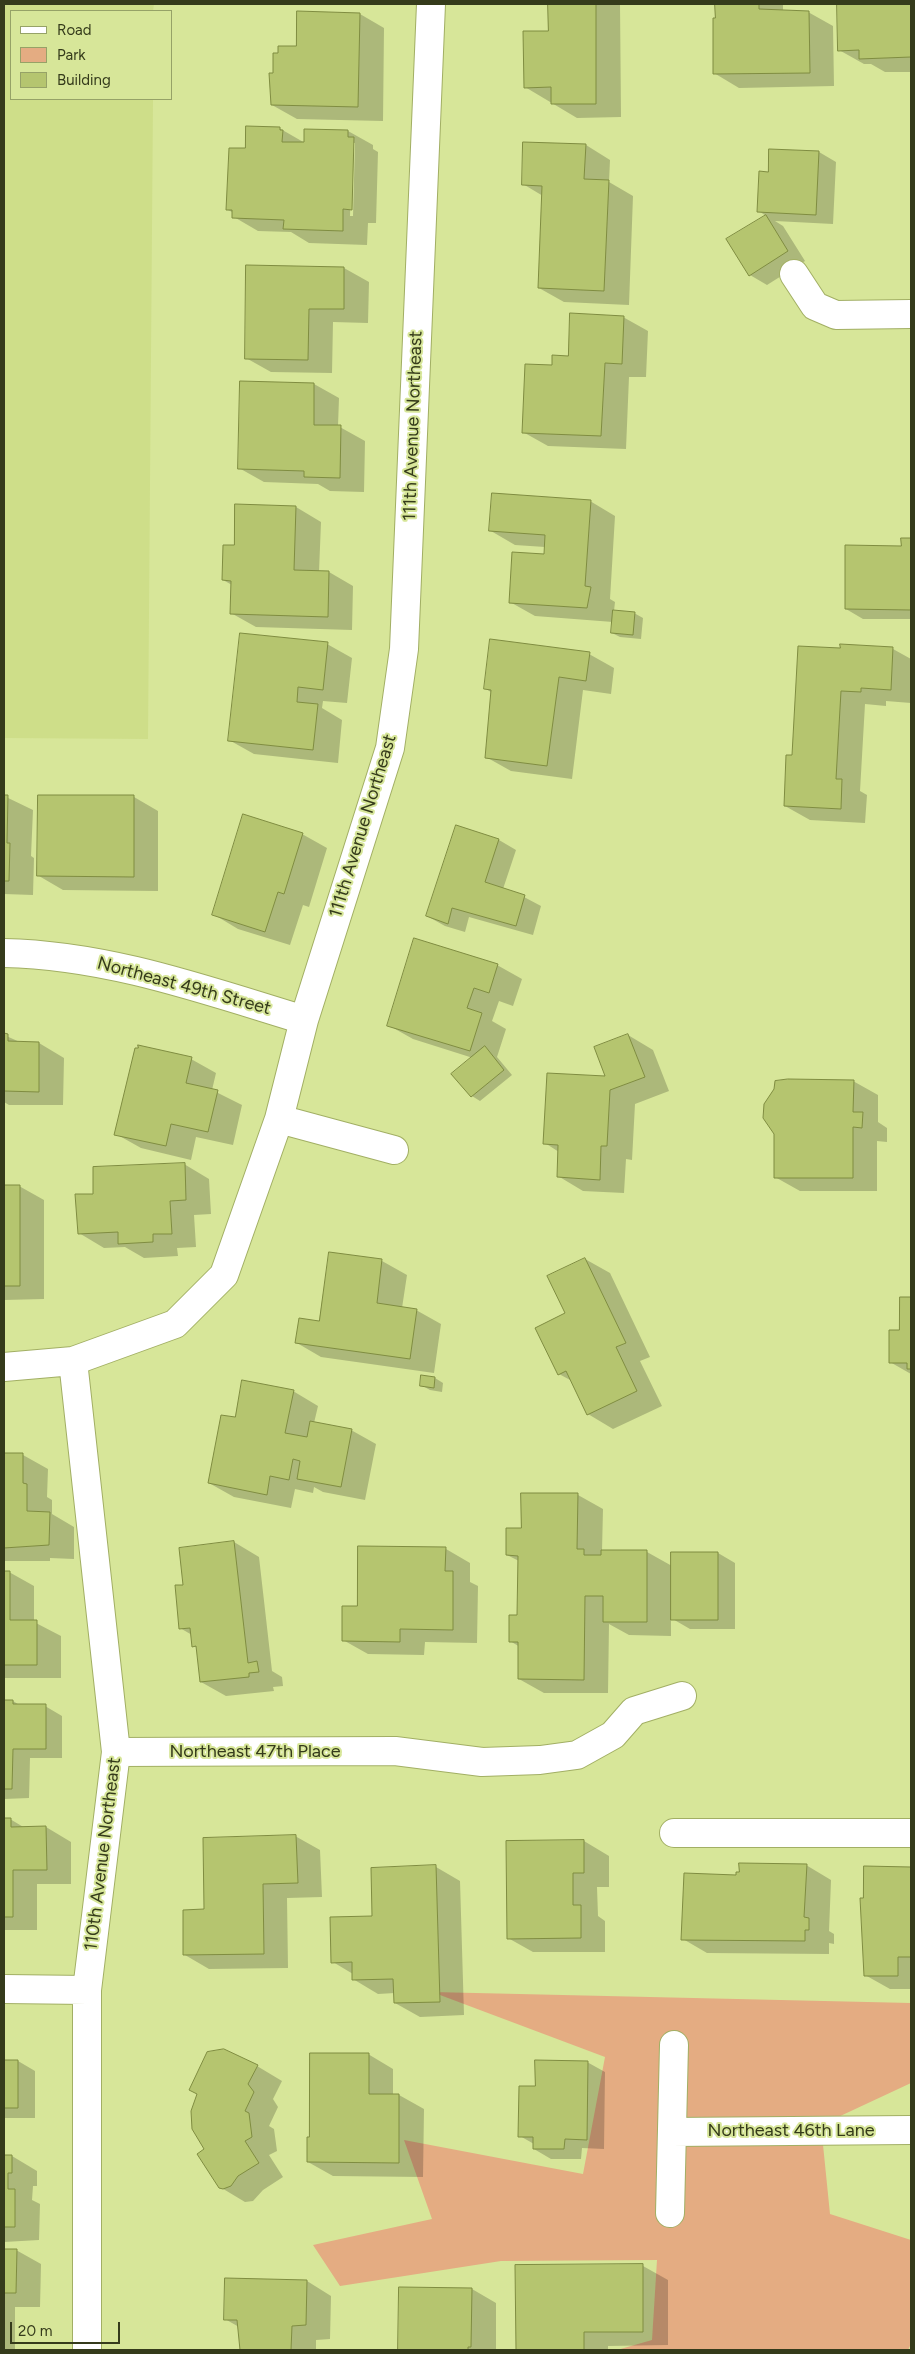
<!DOCTYPE html>
<style>
body{margin:0}
#map{position:relative;width:915px;height:2354px;overflow:hidden;background:#d7e699;font-family:Figtree,sans-serif}
canvas{display:block}
.frame{position:absolute;inset:0;border:5px solid #353b1b;pointer-events:none}
.legend{position:absolute;left:10px;top:10px;width:162px;height:90px;box-sizing:border-box;background:#d7e699;border:1px solid #96a267;margin:0;padding:6px 9px;list-style:none;font-size:15px;color:#353b1b}
.legend li{display:flex;align-items:center;gap:10px;height:25px}
.legend b{width:25px;border:1px solid #96a267}
.scale{position:absolute;left:10px;top:2322px;width:110px;height:22px;box-sizing:border-box;border:2px solid #353b1b;border-top:0;padding-left:6px;font-size:15px;line-height:18px;white-space:nowrap;color:#353b1b;-webkit-text-stroke:4px #d7e699;paint-order:stroke}
</style>
<div id="map">
<canvas width="915" height="2354"></canvas>
<div class="frame"></div>
<ul class="legend">
<li><b style="height:6px;background:#fff"></b>Road</li>
<li><b style="height:14px;background:#e4ac82"></b>Park</li>
<li><b style="height:14px;background:#b5c56f"></b>Building</li>
</ul>
<div class="scale">20 m</div>
</div>
<script>
const context = document.querySelector('canvas').getContext('2d');
context.lineJoin = 'round';
function paint(path, color) {
  context.fillStyle = color;
  context.fill(path, 'evenodd');
}
function trace(path, color, width, dash) {
  context.strokeStyle = color;
  context.lineWidth = width;
  context.lineCap = dash ? 'butt' : 'round';
  context.setLineDash(dash || []);
  context.stroke(path);
}
function drawText(font, color, halo, rows, align = 'center') {
  context.font = font + ' Figtree,sans-serif';
  context.lineWidth = 4;
  context.setLineDash([]);
  context.textBaseline = 'middle';
  context.strokeStyle = halo;
  context.fillStyle = color;
  for (const [text, x, y, turn = 0] of rows) {
    context.save();
    context.translate(x, y);
    context.rotate((+turn || 0) * Math.PI / 180);
    context.textAlign = isNaN(turn) ? turn : align;
    if (halo) context.strokeText(text, 0, 0);
    context.fillText(text, 0, 0);
    context.restore();
  }
}
paint(new Path2D(`
 M4 4H154L153 11H11V99H153L148 739 4 738Z`), '#cede89');
paint(new Path2D(`
 M432 1992 911 2003V2083L821 2125 830 2214 911 2240V2344L908 2350H617L652 2340 657 2260 501 2261 340 2286 313 2245 432 2219 404 2140 583 2174 605 2057Z`), '#e4ac82');
paint(new Path2D(`
 M549 4H620L621 117 577 118 525 87 550 32Z
 M717 4H783V11L808 12 833 26 834 86 739 88 714 73Z
 M838 4H911V72H885L871 64H864L839 50Z
 M360 14 384 28 383 121 297 119 272 105 274 75 297 48Z
 M279 128 305 143V130L348 131 373 145V149L378 152 376 223H368L367 245 309 243 291 232 258 231 234 217V213L228 210 246 150ZM352 143H355L353 216H350Z
 M586 145 610 160 609 182 633 196 629 305 564 302 539 288 543 196 523 184Z
 M819 152 836 162 833 224 775 221 783 226 805 261 767 285 750 275 766 216 759 211 769 173Z
 M344 268 369 282 368 323 333 322 332 373 271 372 246 358Z
 M623 317 648 331 646 377H629L626 449 548 446 523 432 553 366Z
 M241 382 314 384 339 398 338 426 365 441 364 492 330 491 318 484 264 482 239 468Z
 M590 501 615 516 610 599 615 602 614 611 634 613 643 618 641 639 620 637 612 633 613 622 535 616 510 602 545 555V547L515 545 491 531Z
 M296 507 321 522 319 572H329L353 586 352 630 256 627 231 613 232 585 223 580 235 547Z
 M903 539H911V619H863L846 609 903 547Z
 M327 644 352 658 347 703 323 701 322 708 342 720 338 763 254 754 229 740Z
 M842 646 893 649 911 659V703L886 701V706L865 704 860 791 867 795 865 823 810 820 785 806Z
 M589 654 614 668 611 694 583 690 572 779 511 771 486 757 492 693 485 688Z
 M4 796 33 810 31 856 34 858 33 895 4 894Z
 M134 797 158 811V891L63 890 39 876Z
 M457 826 499 840 516 850 503 889 524 897 541 906 533 935 469 917 465 932 445 926 427 916Z
 M302 834 327 848 309 907 303 905 290 945 238 929 213 914Z
 M497 965 522 979 513 1006 499 1001 492 1021 506 1029 497 1057 512 1075 480 1101 472 1096 473 1058 413 1039 388 1025Z
 M4 1035 22 1043H39L64 1058 63 1105H9L4 1102Z
 M628 1035 653 1050 669 1091 635 1104 632 1160 626 1159 624 1193 583 1191 558 1176 559 1152 545 1143 607 1077Z
 M191 1059 216 1073 212 1090 242 1105 233 1145 196 1137 191 1160 141 1148 116 1134Z
 M853 1081 878 1095V1122L887 1128V1142L877 1141V1191H800L775 1177Z
 M184 1164 209 1179 211 1214 194 1215 196 1247 177 1248 178 1256 144 1258 125 1247 104 1248 79 1233 94 1196Z
 M4 1186H19L44 1200V1299L4 1300Z
 M330 1253 382 1261 407 1275 402 1308 416 1310 441 1324 434 1373 321 1357 297 1343 320 1323Z
 M585 1259 610 1273 650 1357 640 1361 662 1406 613 1429 588 1414 572 1381 559 1374 567 1314Z
 M901 1299H911V1374L890 1362 900 1331Z
 M435 1378 443 1383 442 1392 430 1390 421 1385Z
 M293 1391 318 1406 314 1423 351 1430 376 1444 365 1500 323 1492 314 1487 313 1493 295 1489 291 1508 234 1497 209 1483 236 1419Z
 M4 1454 23 1455 48 1469 47 1497 52 1500V1514L74 1527V1559L50 1558V1561H4Z
 M578 1495 603 1509 602 1551 647 1552 672 1566 718 1553 735 1563V1629H690L671 1618V1636L629 1635 609 1624 608 1693H544L519 1679 520 1647 510 1641 518 1616 519 1561 507 1555 522 1529Z
 M234 1542 259 1557 272 1671 282 1677 283 1686 273 1687 274 1691 226 1696 201 1682 197 1648 194 1646 192 1635 180 1628 185 1586Z
 M446 1549 470 1563V1582L478 1586 477 1643 425 1642 424 1655 368 1654 343 1640Z
 M4 1572H9L34 1586V1622L61 1636V1678H4Z
 M4 1701H13L21 1706H45L62 1716V1758H30L29 1798 4 1799Z
 M4 1819H10L25 1828 46 1827 71 1842V1884H37V1930H4Z
 M295 1836 320 1850 322 1897 287 1898 288 1968 209 1969 185 1955 205 1911Z
 M584 1841 609 1856V1887H597L598 1916 605 1921V1952H533L508 1938 507 1842Z
 M806 1865 831 1880 829 1931 834 1934V1944L829 1943V1954L707 1953 683 1939 737 1876Z
 M436 1867 460 1881 464 2015 420 2017 395 2003V1993L378 1994 353 1979V1974L333 1962 374 1917Z
 M865 1868 911 1869V1989H890L865 1975 861 1900H864Z
 M368 2054 393 2069V2095H399L424 2109 423 2177 333 2176 308 2162 311 2138Z
 M4 2061H18L35 2071V2118H4Z
 M587 2062 605 2072 604 2149 582 2148 581 2159H551L534 2149V2144L520 2136 536 2087Z
 M257 2066 282 2081 273 2099 278 2107 269 2126 274 2129 277 2151 269 2155 283 2177 263 2190 253 2201 245 2202 220 2187 206 2149Z
 M4 2156H12L37 2171V2186H33L32 2200 40 2204 39 2240 4 2242Z
 M4 2250H16L41 2264 40 2307H15V2350H4Z
 M516 2266H643L668 2280V2345L608 2346V2350H517Z
 M307 2281 331 2296 330 2339 316 2340V2350H241L239 2327 225 2319Z
 M400 2288 472 2289 496 2303V2350H399Z`), '#0003');
const building = new Path2D(`
 M548 4H596V104H551V87L524 88 523 31H548Z
 M715 4H759V9L809 11 810 73 713 74V18H715Z
 M837 4H911V57L859 59V50L838 51Z
 M297 11 360 13 358 107 271 105 269 73H273V53H278V46H296Z
 M246 126 280 127V130H283L282 142H304V129L348 130V137H354L352 210 343 209V231L283 229 284 220 232 218V210H226L229 148H245Z
 M523 142 586 144 584 179 609 180 604 291 538 288 542 186 522 185Z
 M769 149 819 151 816 215 757 212 759 171 768 172Z
 M766 215 788 251 749 276 726 239Z
 M246 265 344 267V309H309L308 360 245 359Z
 M570 313 624 316 622 364 605 363 601 436 522 433 525 364 552 365V355L568 356Z
 M240 381 314 383V425H341L340 478 304 477V471L238 469Z
 M492 493 591 500 585 586 591 587 587 608 509 603 512 552 544 554 545 535 489 531Z
 M235 504 296 506 294 570 329 571 328 617 230 614 231 581 222 580 223 545H234Z
 M901 538H911V610L845 609V545L901 546Z
 M613 610 635 612 633 635 611 633Z
 M240 633 328 642 323 690 298 687 297 702 318 704 313 750 228 741Z
 M490 639 590 652 586 681 559 677 547 766 485 758 491 690 484 689Z
 M840 644 893 647 891 690 861 688V692L841 691 836 779H842L841 809 784 806 786 755H792L798 646 840 648Z
 M4 795H8L7 843H10L9 881H4Z
 M38 795H134V877L37 876Z
 M243 814 303 833 284 894 278 892 265 932 212 915Z
 M456 825 499 839 485 882 525 895 516 926 452 908 448 924 426 916Z
 M414 938 498 964 489 993 474 988 467 1008 482 1013 470 1051 387 1026Z
 M4 1033 8 1034V1041L39 1042V1092L4 1091Z
 M628 1034 645 1077 610 1090 607 1146H601L600 1180 557 1177 558 1145 543 1144 547 1073 605 1076 594 1047Z
 M138 1045 192 1057 186 1083 218 1090 208 1132 171 1124 166 1146 114 1135 135 1048H138Z
 M485 1046 504 1070 471 1097 451 1074Z
 M788 1079 854 1080 853 1112H863L862 1128 853 1127V1178H774V1134L763 1118 764 1104 774 1089 775 1081Z
 M185 1163 186 1200 170 1201 172 1234H153V1242L118 1244V1232L78 1234 75 1194H93V1167Z
 M4 1185H20V1286H4Z
 M329 1252 382 1259 377 1303 417 1309 410 1359 295 1343 299 1318 319 1321Z
 M585 1258 626 1343 616 1347 637 1391 587 1415 566 1371 558 1375 535 1328 565 1313 547 1276Z
 M900 1297H911V1369H907V1363H889V1330H899Z
 M421 1375 435 1377 434 1388 420 1386Z
 M242 1380 294 1390 285 1433 307 1437 310 1421 352 1429 341 1487 297 1479 300 1461 293 1459 289 1480 270 1476 267 1495 208 1483 221 1415 235 1417Z
 M4 1453H23V1483L27 1484V1511L50 1512 49 1545 4 1548Z
 M521 1493H578L577 1549H584V1555H601V1550H647V1622H603V1596H585L584 1680 518 1679V1642H509V1615H517L518 1556 506 1555V1528H521Z
 M234 1541 248 1663 257 1661 259 1672 249 1673V1677L200 1682 196 1646 192 1647 190 1628 179 1629 175 1585H183L179 1548Z
 M358 1546 446 1547 445 1571H453V1630L400 1629V1642L342 1641V1606H357Z
 M671 1552H718V1620H671Z
 M4 1571H10V1620H37V1665H4Z
 M4 1700H13V1704H46V1749H13L12 1789H4Z
 M4 1818H11V1827L46 1826 47 1870H13V1917H4Z
 M296 1835 298 1883 263 1884 264 1954 183 1955V1910L204 1909 203 1838Z
 M584 1840V1873H573V1905H581V1938L507 1939 506 1841Z
 M739 1863 807 1864 804 1917 809 1918V1930H805V1941L681 1940 684 1873 736 1875V1872H739Z
 M436 1865 440 2002 394 2003 393 1979 352 1980V1962L331 1963 330 1917 372 1916 371 1868Z
 M864 1866 911 1867V1957H898V1976H864L860 1898H863Z
 M224 2049 258 2065 248 2084 254 2092 245 2111 249 2113 252 2137 245 2141 259 2163 238 2176 231 2186 223 2189 219 2188 197 2154 204 2149 192 2129 191 2111 197 2094 189 2090 207 2052Z
 M310 2053H369V2094H399V2163L307 2162V2137H309Z
 M4 2060H18V2108H4Z
 M535 2060 588 2061 587 2140 565 2139 564 2149H533V2137H518L519 2086H535Z
 M4 2155H12V2173H8V2189H15V2227H4Z
 M4 2249H17L16 2293H4Z
 M643 2264V2332H584V2350H516L515 2265Z
 M225 2278 307 2280 306 2325 292 2326 291 2350H240L237 2320H224Z
 M399 2287 472 2288 471 2347H468V2350H398Z`);
paint(building, '#b5c56f');
trace(building, '#7f8c41', 1);
const minor = new Path2D(`
 M794 274 815 306 836 315 911 314
 M4 953C108 955 205 990 304 1020
 M279 1119 394 1150
 M73 1361 116 1752 87 1990V2350
 M4 1367 73 1361 175 1324 224 1275 279 1119 304 1020 390 748 404 649 431 4
 M116 1752 395 1751 482 1762 540 1760 577 1755 613 1735 634 1711 682 1696
 M674 1833H911
 M4 1989 87 1990
 M672 2132 911 2130
 M670 2213 674 2045`);
trace(minor, '#a2af64', 30);
trace(minor, '#fff', 28);
drawText('18px', '#353b1b', '#d7e699', [
 ["111th Avenue Northeast",413,426,-88],
 ["111th Avenue Northeast",363,826,-73],
 ["Northeast 49th Street",184,986,15],
 ["Northeast 47th Place",255,1752],
 ["110th Avenue Northeast",103,1854,-83],
 ["Northeast 46th Lane",791,2131]
]);
</script>
